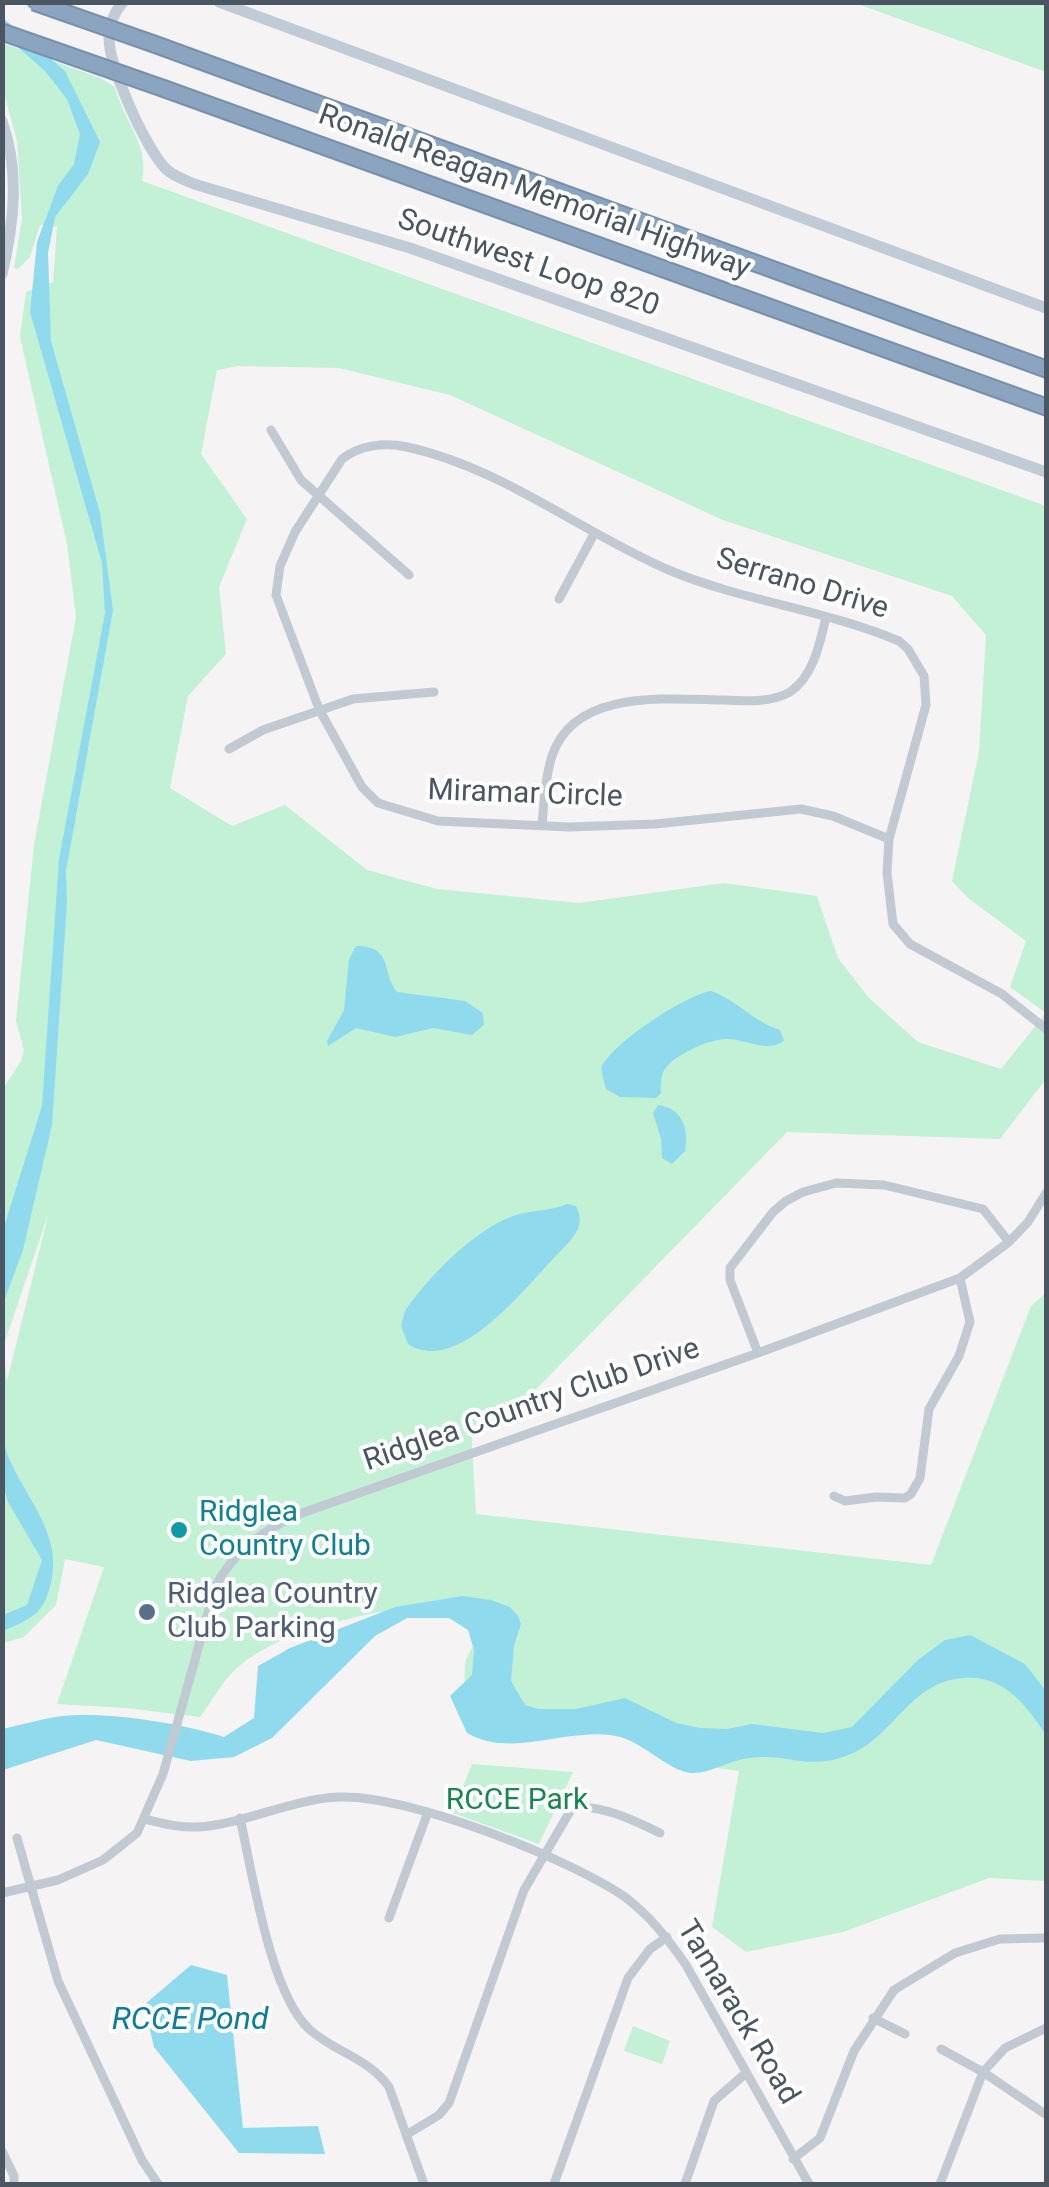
<!DOCTYPE html>
<style>
body{margin:0}
#map{position:relative;width:1049px;height:2187px;overflow:hidden;background:#f5f3f3;font-family:Roboto,sans-serif}
canvas{display:block}
.frame{position:absolute;inset:0;border:5px solid #4a5661;pointer-events:none}
</style>
<div id="map">
<canvas width="1049" height="2187"></canvas>
<div class="frame"></div>
</div>
<script>
const context = document.querySelector('canvas').getContext('2d');
context.lineJoin = 'round';
function paint(path, color) {
  context.fillStyle = color;
  context.fill(path, 'evenodd');
}
function trace(path, color, width, dash) {
  context.strokeStyle = color;
  context.lineWidth = width;
  context.lineCap = dash ? 'butt' : 'round';
  context.setLineDash(dash || []);
  context.stroke(path);
}
function drawText(font, color, halo, rows, align = 'center') {
  context.font = font + ' Roboto,sans-serif';
  context.lineWidth = 8;
  context.setLineDash([]);
  context.textBaseline = 'middle';
  context.strokeStyle = halo;
  context.fillStyle = color;
  for (const [text, x, y, turn = 0] of rows) {
    context.save();
    context.translate(x, y);
    context.rotate((+turn || 0) * Math.PI / 180);
    context.textAlign = isNaN(turn) ? turn : align;
    if (halo) context.strokeText(text, 0, 0);
    context.fillText(text, 0, 0);
    context.restore();
  }
}
paint(new Path2D(`
 M855 3H1046V72Z
 M3 43 100 78 115 87C123 120 150 145 142 181L1046 506V1079L1000 1139 787 1132 511 1415 471 1426 476 1514 931 1565 1031 1306 1046 1293V1881L989 1878 843 1932 746 1952 712 1927 739 1771 667 1761 663 1749 553 1714 464 1699 465 1662 477 1637 437 1600C376 1614 286 1625 238 1667 223 1680 212 1701 200 1717L126 1708 57 1704 104 1567 65 1559 56 1605 24 1637 3 1643 2 1090 21 1061 24 1050 16 1021 34 845 76 617 67 544 20 337 26 292 53 282 57 227 40 225 30 257 18 269 14 268 22 218 17 141 3 90ZM238 366 339 368 450 395 723 520 952 596 986 635 979 752 952 881 968 898 1026 941 1010 987 1046 1013 1001 1069 918 1042 869 998 838 958 817 896 724 883 579 903 437 889 367 870 285 805 232 826 170 788 188 696 226 654 219 587 247 519 201 454 217 370ZM49 1212 7 1381 3 1347Z
 M472 1764 573 1772 539 1844 453 1813Z
 M633 2026 670 2041 662 2064 624 2051Z`), '#c3f1d5');
paint(new Path2D(`
 M3 18 65 71 100 142 88 174 55 217 48 253 51 341 100 513 113 610 66 871 67 903 52 1125 23 1250 3 1304 2 1233 42 1106 59 859 105 613 102 563 30 312 37 242 58 186 74 164 80 134 67 99 45 71 3 34Z
 M356 946C394 946 381 972 397 992L465 1001 483 1013 484 1025 472 1035 433 1028 395 1037 356 1028 328 1046 327 1041 344 1010 349 959Z
 M711 991C737 1000 754 1022 780 1030L784 1041C767 1053 748 1040 729 1039 712 1039 697 1046 683 1054 664 1065 660 1072 661 1093L656 1098 620 1097 606 1089 601 1069C609 1045 685 995 711 991Z
 M658 1105C682 1108 689 1128 685 1151L672 1164 662 1158 661 1139 653 1113Z
 M567 1204 576 1206C580 1214 581 1220 578 1229 572 1241 562 1249 553 1259 523 1290 457 1376 408 1344L401 1326 405 1311C428 1277 474 1230 513 1216 530 1210 552 1211 567 1204Z
 M2 1425C4 1435 4 1446 8 1456 24 1495 61 1533 52 1578 45 1613 35 1617 3 1631V1615L27 1605 42 1560 8 1502 3 1485Z
 M462 1596 491 1600 510 1607 518 1616 521 1624 514 1646 511 1681 525 1705 538 1709H576L625 1698 676 1723 700 1728 727 1729 752 1724 823 1733 852 1727 918 1660 945 1640 970 1635 1025 1664 1046 1691V1735C1026 1705 1004 1675 964 1678 911 1681 894 1735 853 1753 809 1773 788 1752 749 1758 729 1760 710 1774 691 1773 668 1771 641 1740 616 1736 567 1727 512 1759 467 1733L450 1696 472 1675 474 1650 468 1630 449 1618H407L375 1636 272 1738 234 1757 191 1761 96 1740 3 1770V1729C20 1725 38 1720 55 1717 101 1710 180 1723 224 1737L254 1718 258 1666 290 1648 395 1607Z
 M191 1965 227 1975 243 2128 318 2126 325 2154 239 2153 154 2047 144 2005Z`), '#90daee');
const highway = new Path2D(`
 M154 44 1046 369
 M165 89 1046 407`);
trace(highway, '#7690ad', 19);
trace(new Path2D(`
 M271 430 301 480 409 575
 M559 599 594 534
 M229 749 263 730 353 699 434 692
 M542 825C544 803 545 778 552 756 574 689 666 699 722 700 742 701 772 703 790 692 814 676 820 642 826 617
 M889 839 833 816 801 809 655 824 569 827 438 821 378 803 362 787 319 709 276 595 280 566 295 532 342 459C360 445 385 442 407 447 503 468 582 533 671 571 744 601 825 610 899 641L908 649 924 676 926 705 889 839 887 873 893 924 910 944 1002 994 1046 1029
 M758 1353 730 1280V1268L773 1212 786 1201 803 1192 836 1183 884 1185 983 1209 1009 1242
 M834 1496 845 1501 876 1497 905 1498 911 1494 920 1478 929 1409 959 1356 970 1322 960 1278
 M240 1818C252 1871 270 1993 309 2029 334 2052 369 2058 389 2087L424 2184
 M144 1819C162 1823 179 1828 197 1827 245 1824 291 1799 339 1797 407 1794 568 1858 625 1897 650 1916 668 1939 686 1965L809 2184
 M17 1838 58 1981 142 2160 158 2184
 M2 1893 58 1880 103 1860 137 1833 163 1774 215 1588C232 1552 266 1528 302 1513L758 1353 960 1278 1009 1242 1028 1222 1046 1193
 M389 1918 428 1812
 M873 2018 905 2034
 M941 2049 983 2072 1045 2114
 M406 2135 439 2115 449 2103 524 1890 572 1808C599 1803 635 1821 660 1833
 M2 2151 14 2176V2184
 M793 2159 820 2138 854 2051 894 1990 955 1953 1000 1939 1046 1938
 M554 2184 628 1978 650 1949 667 1937
 M685 2184 714 2101 746 2073
 M940 2184 983 2072 1005 2048 1046 2028`), '#c1cad2', 9);
trace(new Path2D(`
 M123 2C115 11 108 26 109 38 109 67 146 149 166 169 173 176 185 180 194 184L410 248 1046 472
 M219 2 1046 308
 M2 121C20 171 14 224 2 274`), '#c1cbd6', 11);
trace(highway, '#8ba5c1', 15);
const highwayBridge = new Path2D(`
 M34 2 154 44
 M2 32 165 89`);
trace(highwayBridge, '#7690ad', 19, []);
trace(highwayBridge, '#8ba5c1', 15);
for (const [x, y, r, color] of [
 [179,1530,10,"#0f9aa8"],
 [147,1612,10,"#5c6f8a"]
]) {
  const dot = new Path2D();
  dot.arc(x, y, r, 0, 2 * Math.PI);
  context.fillStyle = color;
  context.fill(dot);
  trace(dot, '#fff', 4);
}
drawText('30px', '#4a5661', '#fff', [
 ["Ronald Reagan Memorial Highway",534,193,20],
 ["Southwest Loop 820",528,264,19],
 ["Serrano Drive",802,585,17],
 ["Miramar Circle",525,795,2],
 ["Ridglea Country Club Drive",532,1406,-19],
 ["Tamarack Road",737,2013,59]
]);
drawText('30px', '#0d838f', '#fff', [
 ["Ridglea",199,1513],
 ["Country Club",199,1547]
], 'left');
drawText('30px', '#4e5e75', '#fff', [
 ["Ridglea Country",167,1595],
 ["Club Parking",167,1629]
], 'left');
drawText('30px', '#17864f', '#fff', [
 ["RCCE Park",517,1801]
]);
drawText('italic 32px', '#0c7c9b', '#fff', [
 ["RCCE Pond",190,2021]
]);
</script>
